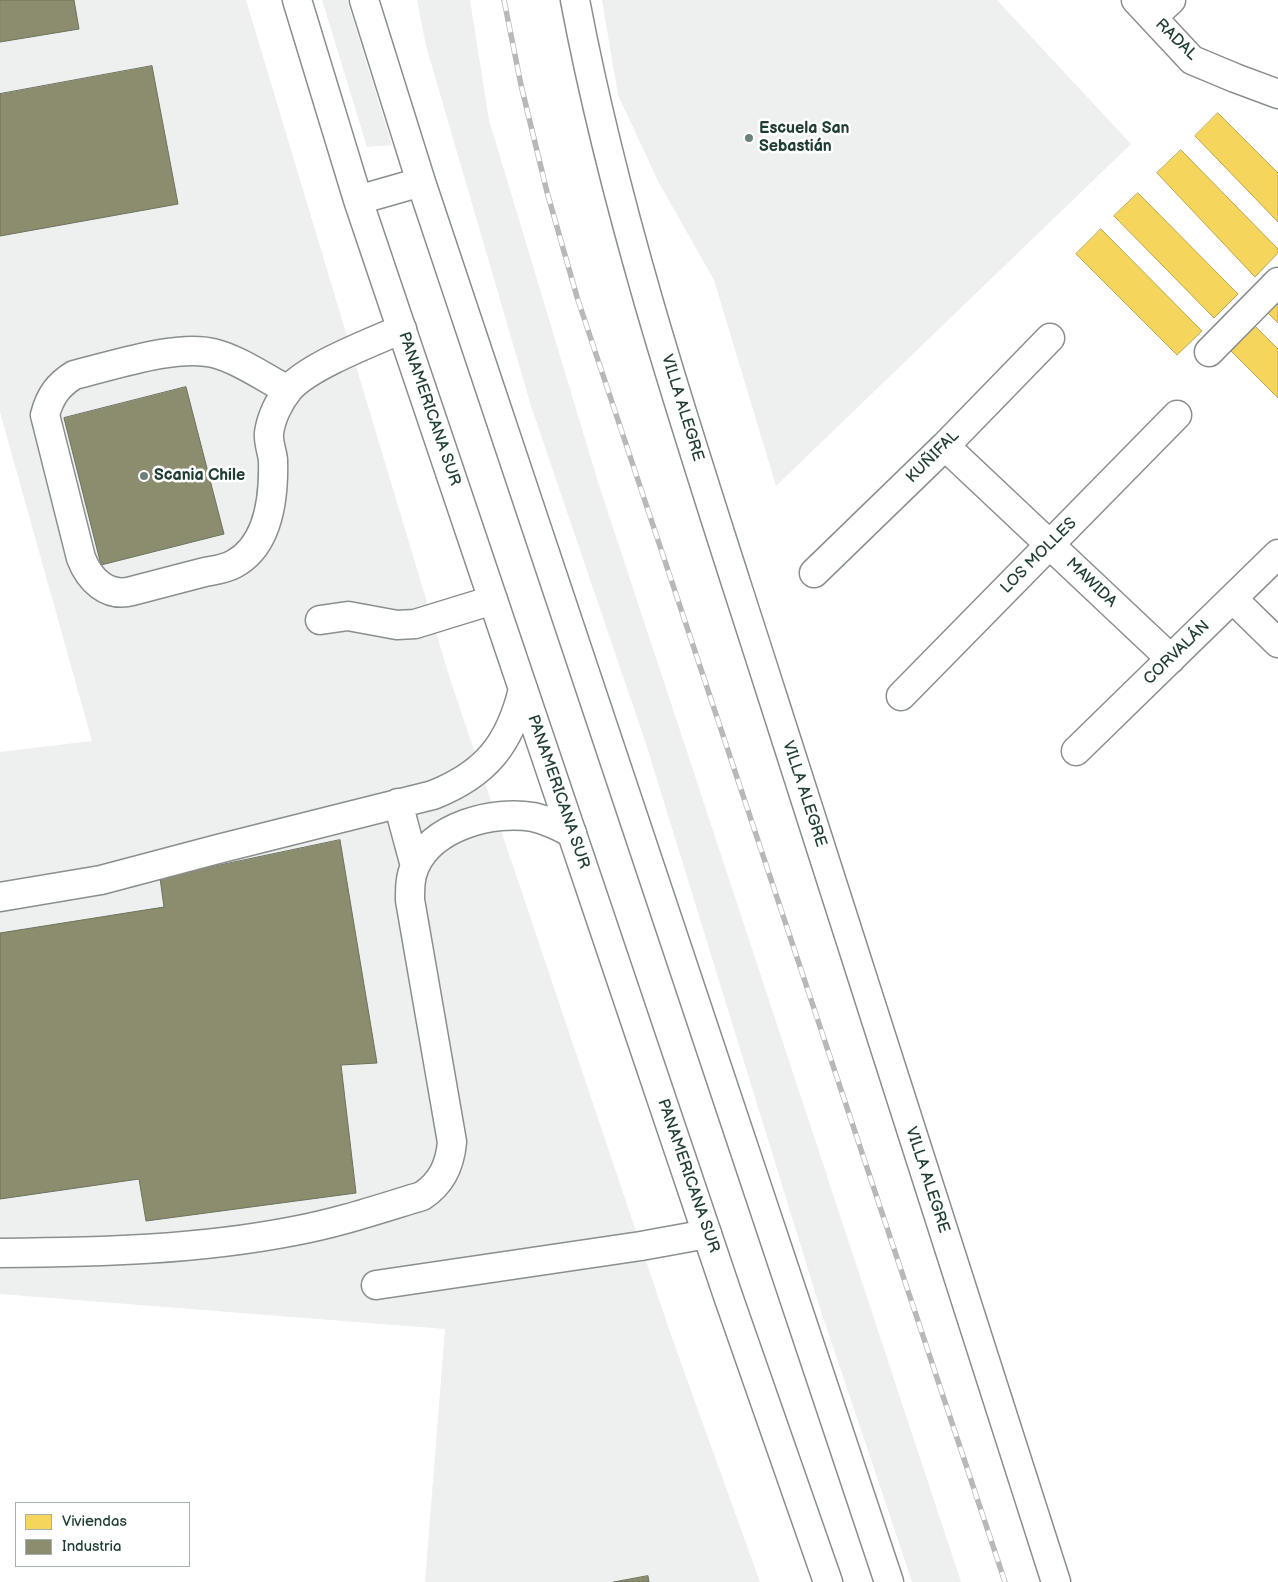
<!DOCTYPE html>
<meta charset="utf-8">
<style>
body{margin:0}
#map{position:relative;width:1278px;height:1582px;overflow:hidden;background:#fff;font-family:"Balsamiq Sans",sans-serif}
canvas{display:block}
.legend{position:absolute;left:15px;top:1502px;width:175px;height:65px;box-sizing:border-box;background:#fff;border:1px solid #a5b1ae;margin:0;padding:6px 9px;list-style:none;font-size:15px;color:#1f3d34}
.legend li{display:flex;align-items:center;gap:10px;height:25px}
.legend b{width:25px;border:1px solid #a5b1ae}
</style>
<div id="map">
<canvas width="1278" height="1582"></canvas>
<ul class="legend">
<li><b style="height:14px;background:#f6d55c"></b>Viviendas</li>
<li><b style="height:14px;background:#8c8c6e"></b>Industria</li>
</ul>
</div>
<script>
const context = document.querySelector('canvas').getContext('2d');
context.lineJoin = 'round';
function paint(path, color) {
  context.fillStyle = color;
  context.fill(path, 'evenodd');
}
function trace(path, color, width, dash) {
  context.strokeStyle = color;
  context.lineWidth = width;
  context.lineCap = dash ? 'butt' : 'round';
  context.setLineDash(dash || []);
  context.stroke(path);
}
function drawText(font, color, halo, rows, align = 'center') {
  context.font = font + ' "Balsamiq Sans",sans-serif';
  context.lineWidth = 5;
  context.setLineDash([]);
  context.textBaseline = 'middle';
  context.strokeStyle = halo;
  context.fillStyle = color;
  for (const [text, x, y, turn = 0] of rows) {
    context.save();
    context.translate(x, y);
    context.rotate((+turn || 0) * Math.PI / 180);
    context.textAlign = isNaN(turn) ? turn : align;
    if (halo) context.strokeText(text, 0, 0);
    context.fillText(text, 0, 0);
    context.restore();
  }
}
paint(new Path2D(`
 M0 0H246L450 679 671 1335 760 1582H425L445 1329 0 1294V752L92 741 0 412Z
 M322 0H347L392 145 367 147Z
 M417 0H470L489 120 598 482 961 1582H912L819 1305 646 744 531 406 426 46Z
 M602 0H997L1131 144 776 486 714 280 658 181 618 95Z`), '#edf0ef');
const homes = new Path2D(`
 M1218 113 1278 173V222L1195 136Z
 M1181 150 1278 249V253L1255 277 1157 173Z
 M1138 193 1238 294 1214 318 1114 216Z
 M1101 229 1202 331 1177 355 1076 254Z
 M1278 303V323L1268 313Z
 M1255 326 1278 349V398L1231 351Z`);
paint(homes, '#f6d55c');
trace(homes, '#b6a750', 1);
const industry = new Path2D(`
 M0 0H74L79 29 0 42Z
 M152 66 178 204 0 236V94Z
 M186 387 224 534 101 565 64 418Z
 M340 840 377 1063 341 1065 356 1193 146 1221 139 1179 0 1199V933L164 907 160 878Z
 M648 1576 649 1582H614Z`);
paint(industry, '#8c8c6e');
trace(industry, '#6b745d', 1);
const minor = new Path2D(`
 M1136 0 1192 60 1235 78 1278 94
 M1153 17 1171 0
 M1209 352 1278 282
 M288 390C265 378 238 359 213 353 176 344 112 366 74 375 58 385 50 396 45 415L81 558C89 579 107 598 132 591 155 585 178 579 201 573 213 570 223 570 234 564 269 545 274 496 273 460 272 451 268 442 269 433 271 418 279 401 289 389 309 366 372 342 402 329
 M945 446 1171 659
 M814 573 945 446 1050 338
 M1233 599 1278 643
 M320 620 348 616 397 625 415 624 493 600
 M901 696 1177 415
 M1076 751 1278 554
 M398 803 415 866
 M0 897 101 880 218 849 433 795C486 774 510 744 523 689
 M0 1253C99 1252 197 1250 294 1231 338 1223 379 1209 422 1196 442 1183 450 1165 452 1142L410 900C410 888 410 877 415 866 433 826 493 810 533 817 547 820 559 826 572 833
 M376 1285 641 1246 707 1234`);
const major = new Path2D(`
 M297 0 358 200 728 1296 828 1582
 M364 0 421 182 889 1582
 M575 0C620 237 699 466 772 695 867 991 961 1286 1056 1582
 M358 200 421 182`);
trace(minor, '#898f8d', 31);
trace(major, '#898f8d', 31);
trace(minor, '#fff', 28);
trace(major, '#fff', 28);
const rail = new Path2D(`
 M504 0 521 85 547 192 577 297 1005 1582`);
trace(rail, '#b6b9b8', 5.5);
trace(rail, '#fff', 4, [11]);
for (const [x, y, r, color] of [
 [749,138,5,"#6d817b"],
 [144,476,5,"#6d817b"]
]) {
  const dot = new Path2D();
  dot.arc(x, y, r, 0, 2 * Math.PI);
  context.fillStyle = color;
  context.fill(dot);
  trace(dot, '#fff', 2);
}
drawText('16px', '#1f3d34', '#fff', [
 ["RADAL",1176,40,44],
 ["VILLA ALEGRE",682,408,73],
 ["PANAMERICANA SUR",429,409,71],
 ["KUÑIFAL",933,457,-45],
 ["LOS MOLLES",1039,556,-45],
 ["MAWIDA",1091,583,44],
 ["CORVALÁN",1177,653,-44],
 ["PANAMERICANA SUR",558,792,71],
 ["VILLA ALEGRE",804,794,72],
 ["PANAMERICANA SUR",688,1176,71],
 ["VILLA ALEGRE",927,1180,72]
]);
drawText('bold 16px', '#1f3d34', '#fff', [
 ["Escuela San",759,129],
 ["Sebastián",759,147],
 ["Scania Chile",154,476]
], 'left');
</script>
